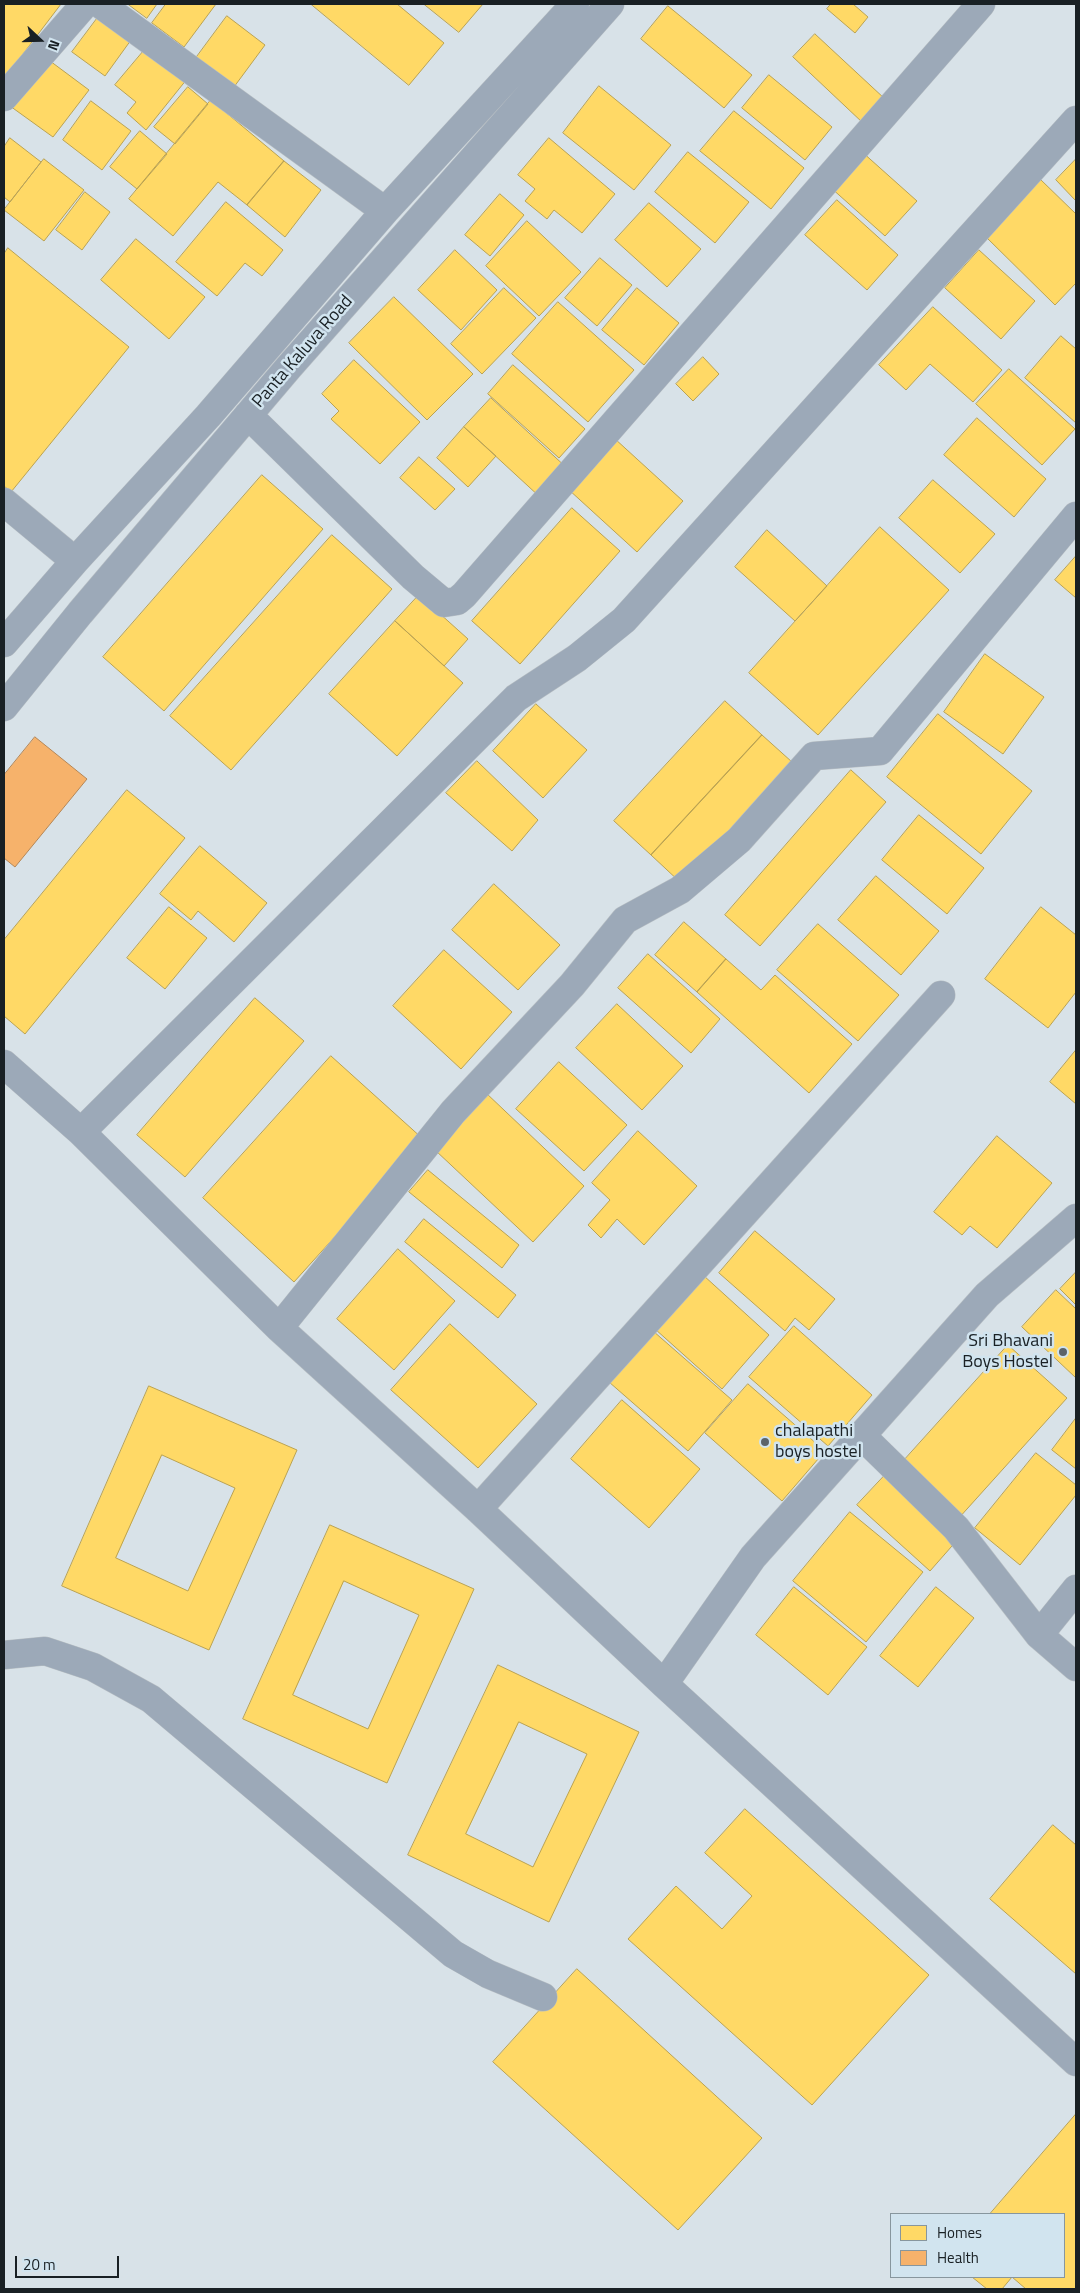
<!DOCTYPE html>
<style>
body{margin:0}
#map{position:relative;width:1080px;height:2293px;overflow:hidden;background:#d8e2e8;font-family:"Titillium Web",sans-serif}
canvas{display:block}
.frame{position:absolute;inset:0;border:5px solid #192024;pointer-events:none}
.legend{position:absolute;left:890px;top:2213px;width:175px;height:65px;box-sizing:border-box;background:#d1e4ef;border:1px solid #87969e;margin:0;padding:6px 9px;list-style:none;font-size:15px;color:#192024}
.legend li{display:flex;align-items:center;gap:10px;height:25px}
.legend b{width:25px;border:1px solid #87969e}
.north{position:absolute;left:15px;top:15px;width:50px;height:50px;-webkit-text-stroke:4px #d1e4ef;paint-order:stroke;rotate:111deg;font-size:14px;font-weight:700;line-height:20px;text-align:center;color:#192024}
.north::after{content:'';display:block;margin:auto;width:18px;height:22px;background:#192024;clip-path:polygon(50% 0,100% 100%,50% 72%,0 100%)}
.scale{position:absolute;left:15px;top:2256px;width:104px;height:22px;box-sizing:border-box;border:2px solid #192024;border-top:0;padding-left:6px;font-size:15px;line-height:18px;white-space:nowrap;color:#192024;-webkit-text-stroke:4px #d1e4ef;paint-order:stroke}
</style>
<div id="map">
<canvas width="1080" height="2293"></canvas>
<div class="frame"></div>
<ul class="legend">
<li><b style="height:14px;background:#ffd966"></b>Homes</li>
<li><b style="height:14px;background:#f6b26b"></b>Health</li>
</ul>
<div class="north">N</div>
<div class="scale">20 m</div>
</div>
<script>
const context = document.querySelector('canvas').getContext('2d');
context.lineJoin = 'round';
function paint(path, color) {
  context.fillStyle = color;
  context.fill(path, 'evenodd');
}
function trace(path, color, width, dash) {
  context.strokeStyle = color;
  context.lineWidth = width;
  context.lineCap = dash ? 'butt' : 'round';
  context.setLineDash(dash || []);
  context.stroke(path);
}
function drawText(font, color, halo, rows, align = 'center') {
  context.font = font + ' "Titillium Web",sans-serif';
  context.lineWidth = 5;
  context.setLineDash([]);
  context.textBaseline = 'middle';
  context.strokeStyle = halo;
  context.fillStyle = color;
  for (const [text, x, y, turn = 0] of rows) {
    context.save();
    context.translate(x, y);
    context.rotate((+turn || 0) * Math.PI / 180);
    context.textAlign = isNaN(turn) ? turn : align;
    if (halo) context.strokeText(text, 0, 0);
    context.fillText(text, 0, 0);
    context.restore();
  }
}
const homes = new Path2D(`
 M4 4H61L4 79Z
 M128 4H157L147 18Z
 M166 4H216L184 47 152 23Z
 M311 4H397L444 43 409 85Z
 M424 4H483L459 32Z
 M831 4H853L868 17 855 33 827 9Z
 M668 6 752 75 724 108 641 39Z
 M99 16 131 40 105 76 72 52Z
 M227 16 265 45 231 91 193 62Z
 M815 34 885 99 863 123 793 57Z
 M147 47 187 79 146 130 127 113 136 102 115 85Z
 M46 58 89 90 53 137 10 106Z
 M769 75 832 127 805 160 742 108Z
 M599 86 671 145 634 190 563 133Z
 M188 87 208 104 175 144 154 127Z
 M211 100 284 161 247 205 218 182 173 236 129 199Z
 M91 101 131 131 102 170 63 140Z
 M734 111 804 168 771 209 700 151Z
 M140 131 167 154 137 189 110 167Z
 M10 138 41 162 10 202 4 197V147Z
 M549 138 615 194 582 233 554 210 547 219 525 201 535 189 518 175Z
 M861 151 917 201 885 236 830 187Z
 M688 152 749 202 715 243 655 192Z
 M44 159 84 190 44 241 4 210Z
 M1076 159V201L1056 180Z
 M284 161 321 190 285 237 247 205Z
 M1040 179 1076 214V283L1055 305 985 236Z
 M85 192 110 212 82 250 56 230Z
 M500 194 524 215 490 256 465 235Z
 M837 200 898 255 867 290 805 235Z
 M226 202 283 250 262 276 245 263 217 296 176 262Z
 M649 203 701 249 667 287 615 240Z
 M527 221 581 272 539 316 486 266Z
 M136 239 205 297 169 339 101 280Z
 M8 248 129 347 11 492 4 486V254Z
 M455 250 497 290 461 330 418 290Z
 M979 250 1035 301 1001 339 945 288Z
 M600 258 632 285 597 326 565 298Z
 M504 288 536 318 482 374 451 344Z
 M637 288 679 323 644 365 602 330Z
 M394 297 473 374 427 420 349 343Z
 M558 302 634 370 588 422 512 354Z
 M933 307 1002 370 973 402 930 364 906 390 879 365Z
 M1061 336 1076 349V423L1025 378Z
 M703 357 719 374 693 401 676 384Z
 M354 360 420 422 380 464 331 419 339 411 322 394Z
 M513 365 585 429 559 458 488 394Z
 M1009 369 1075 429 1042 465 976 404Z
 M491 398 568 469 541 498 464 427Z
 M977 418 1046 479 1014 517 944 455Z
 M464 427 496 456 468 487 437 458Z
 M614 438 683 501 637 552 568 489Z
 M419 457 455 489 435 510 400 478Z
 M262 475 323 529 164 711 103 657Z
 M933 480 995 534 960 573 899 518Z
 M572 508 620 551 520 664 472 621Z
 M880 527 949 590 818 735 749 673Z
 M767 530 827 586 795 621 735 567Z
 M332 535 392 589 231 770 170 716Z
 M1076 556V598L1055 580Z
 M419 595 468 639 444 666 395 621Z
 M395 621 463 683 397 756 329 694Z
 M985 654 1044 697 1003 754 944 712Z
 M725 701 762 735 651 855 614 821Z
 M536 704 587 750 543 798 493 751Z
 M938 714 1032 791 981 854 887 777Z
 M762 735 792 762 681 883 651 855Z
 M477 761 538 820 512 851 446 793Z
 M851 770 886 802 760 946 725 915Z
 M127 790 185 838 25 1034 4 1016V940Z
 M919 815 984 868 947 914 882 860Z
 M200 846 267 903 234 942 198 911 191 920 160 894Z
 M876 876 939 931 901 975 838 920Z
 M494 884 560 945 518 990 452 930Z
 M169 907 207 938 165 989 127 958Z
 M1041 907 1076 935V992L1048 1028 985 979Z
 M684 922 726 959 697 992 655 955Z
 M818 924 899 995 858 1041 777 970Z
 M444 950 512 1012 461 1069 393 1006Z
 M648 954 720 1019 691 1053 618 988Z
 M726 959 761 990 775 975 852 1044 809 1093 697 992Z
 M255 998 304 1041 185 1177 137 1135Z
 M617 1004 683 1066 642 1110 576 1048Z
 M1076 1050V1104L1050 1082Z
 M331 1056 423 1139 294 1282 203 1198Z
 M559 1062 627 1125 584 1171 516 1109Z
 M485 1092 584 1186 533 1242 435 1150Z
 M638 1131 697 1186 644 1245 617 1219 601 1238 588 1225 610 1200 592 1183Z
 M997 1136 1052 1183 997 1248 970 1226 962 1235 934 1212Z
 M428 1170 519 1245 502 1268 409 1192Z
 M424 1219 516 1295 498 1318 405 1242Z
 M755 1231 835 1299 809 1330 795 1318 785 1331 719 1273Z
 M398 1249 455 1301 394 1370 337 1319Z
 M1076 1272V1305L1060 1289Z
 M703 1275 769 1335 722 1389 655 1329Z
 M1056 1290 1076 1309V1378L1022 1327Z
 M450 1324 537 1404 478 1468 391 1390Z
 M794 1326 872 1395 828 1446 749 1377Z
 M653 1331 732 1400 688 1451 609 1382Z
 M1008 1345 1067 1398 958 1519 899 1466Z
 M748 1384 825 1451 782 1501 705 1433Z
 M149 1386 297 1450 209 1650 62 1586ZM162 1455 235 1488 188 1591 116 1558Z
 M622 1400 700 1469 649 1528 571 1459Z
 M1076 1418V1469L1052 1450Z
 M1036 1453 1076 1485V1495L1020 1565 975 1528Z
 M887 1473 959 1538 930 1571 857 1505Z
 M850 1512 923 1572 866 1642 793 1581Z
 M330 1525 474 1589 387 1783 243 1719ZM344 1581 419 1615 368 1729 293 1695Z
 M794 1587 867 1647 828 1695 756 1635Z
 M936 1587 974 1618 918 1687 880 1656Z
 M498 1665 639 1732 549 1922 408 1855ZM519 1722 587 1754 533 1867 466 1834Z
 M745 1809 929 1975 812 2105 628 1939 676 1886 722 1929 752 1896 705 1853Z
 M1053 1825 1076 1845V1974L990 1899Z
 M577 1969 762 2138 678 2230 493 2062Z
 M1076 2114V2289H1026L1012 2277 1002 2289H987L972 2277H1064V2214H990Z`);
paint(homes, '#ffd966');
trace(homes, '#baa252', 1);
const health = new Path2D(`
 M35 737 87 779 15 867 4 858V775Z`);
paint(health, '#f6b26b');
trace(health, '#b48656', 1);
const minor = new Path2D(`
 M100 4 385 211
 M4 97 85 4
 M248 415 413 577 444 603 457 601 464 595 981 4
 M4 502 75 561
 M4 643 75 561 208 416 385 211 575 4
 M4 707 80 613 289 367 610 4
 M4 1064 81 1132 279 1328 478 1509 664 1684 1076 2062
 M81 1132 516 698 577 658 624 620 1076 120
 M279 1328 453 1112 572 985 625 920 680 890 739 840 814 756 880 751 1076 516
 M862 1436 956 1528 1039 1635 1076 1667
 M478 1509 941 995
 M1039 1635 1076 1589
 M4 1655 45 1651 93 1667 151 1699 453 1954 488 1974 543 1997
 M664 1684 753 1557 987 1295 1076 1218`);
trace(minor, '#b7bec3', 29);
trace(minor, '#9ca9b8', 28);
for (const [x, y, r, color] of [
 [1063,1352,5,"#5c6469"],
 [765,1442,5,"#5c6469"]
]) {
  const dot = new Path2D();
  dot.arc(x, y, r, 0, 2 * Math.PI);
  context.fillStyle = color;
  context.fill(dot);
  trace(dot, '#d1e4ef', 2);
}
drawText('18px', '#192024', '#d1e4ef', [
 ["Panta Kaluva Road",303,352,-49]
]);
drawText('18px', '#192024', '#d1e4ef', [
 ["Sri Bhavani",1053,1342],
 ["Boys Hostel",1053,1363],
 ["chalapathi",775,1432,"left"],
 ["boys hostel",775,1453,"left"]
], 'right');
</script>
